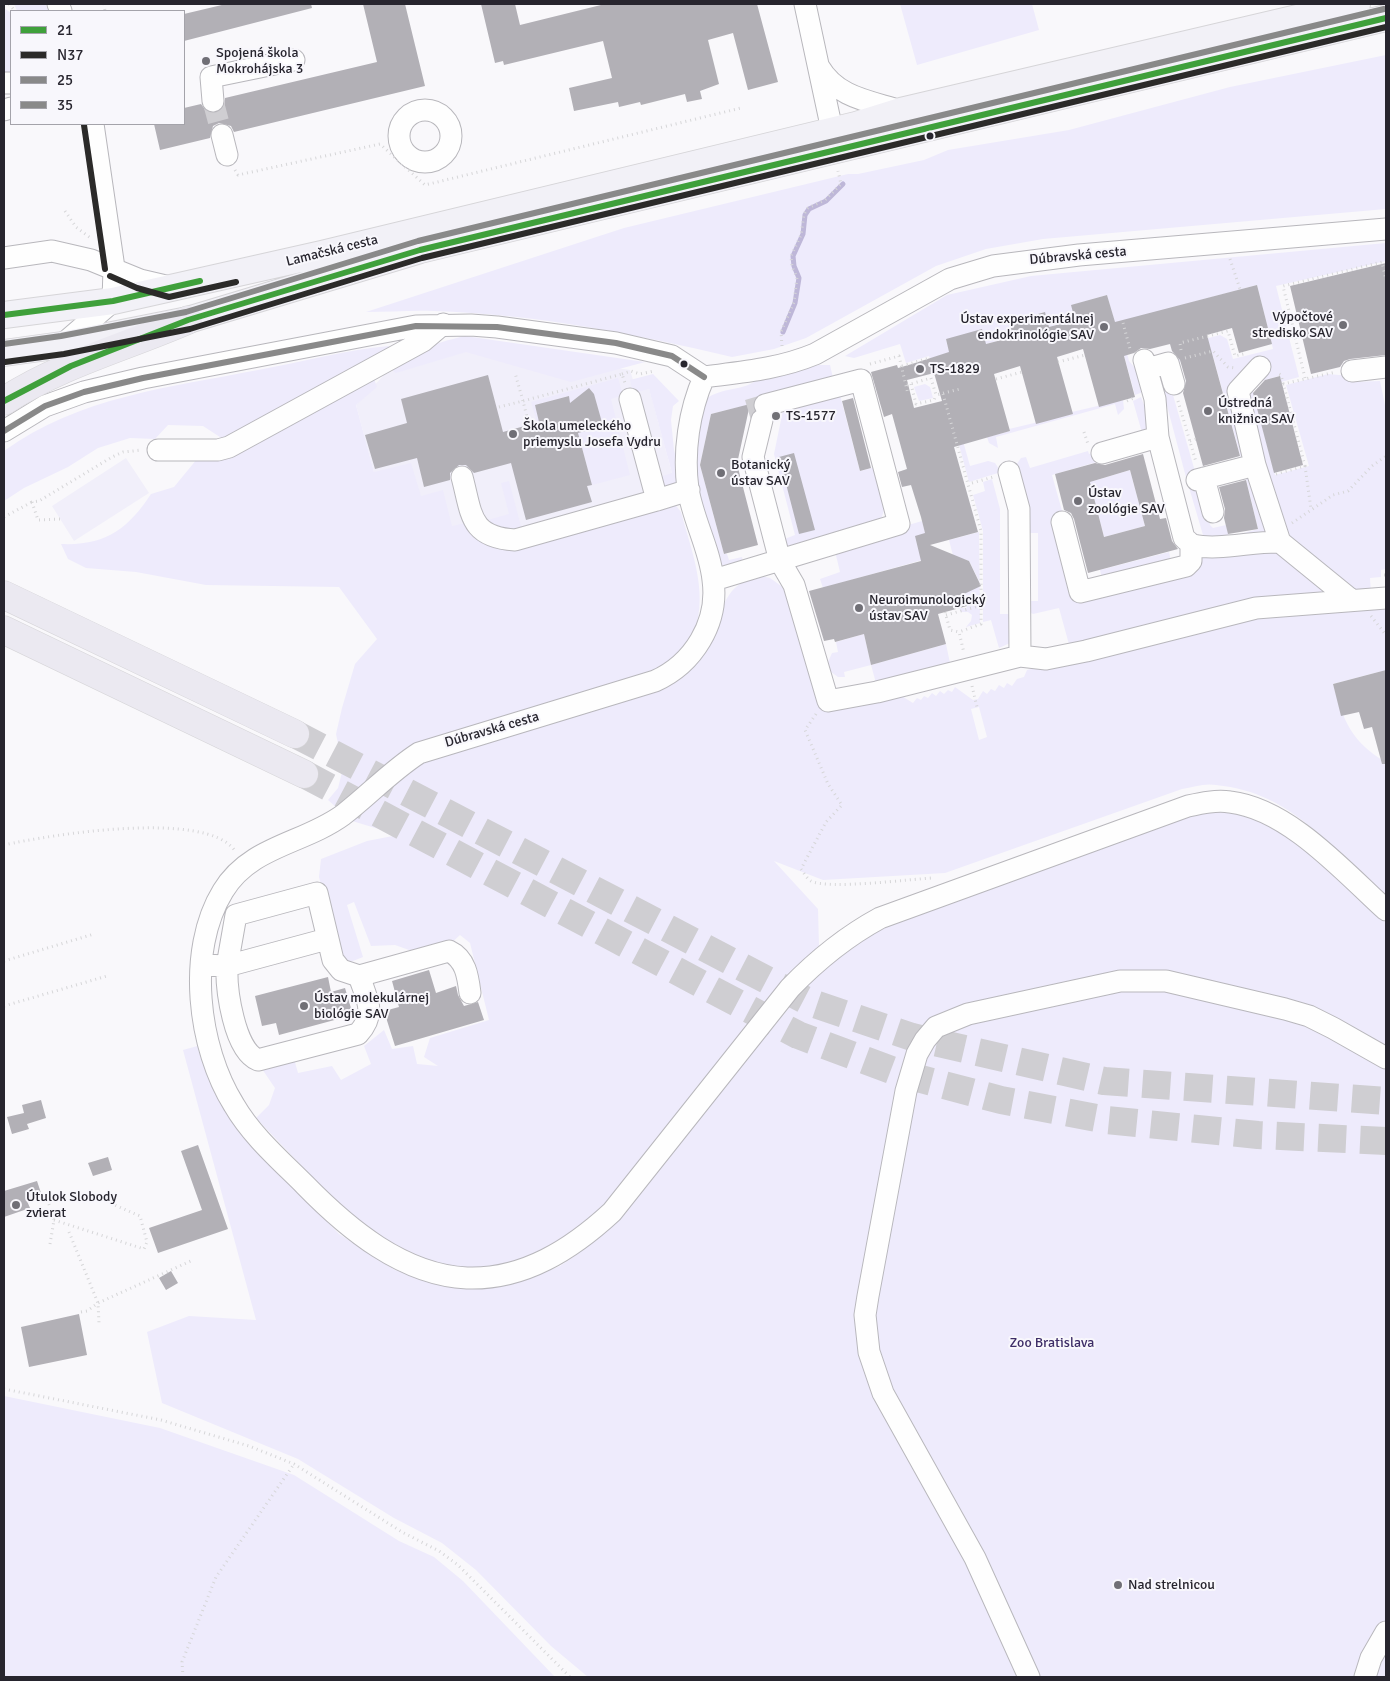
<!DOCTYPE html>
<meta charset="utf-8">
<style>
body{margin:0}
#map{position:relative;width:1390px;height:1681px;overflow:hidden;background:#f9f8fb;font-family:Signika,sans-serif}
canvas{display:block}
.frame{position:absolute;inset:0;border:5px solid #27252e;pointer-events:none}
.legend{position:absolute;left:10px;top:10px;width:175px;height:115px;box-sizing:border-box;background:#f8f7fc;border:1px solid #a4a3aa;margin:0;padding:6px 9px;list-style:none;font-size:15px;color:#27252e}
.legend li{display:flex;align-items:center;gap:10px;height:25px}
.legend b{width:25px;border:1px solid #a4a3aa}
</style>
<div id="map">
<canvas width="1390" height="1681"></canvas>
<div class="frame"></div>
<ul class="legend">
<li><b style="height:6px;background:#3fa03b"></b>21</li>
<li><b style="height:6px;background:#2b2a29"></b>N37</li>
<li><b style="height:6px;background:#898989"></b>25</li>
<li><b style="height:6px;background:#898989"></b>35</li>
</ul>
</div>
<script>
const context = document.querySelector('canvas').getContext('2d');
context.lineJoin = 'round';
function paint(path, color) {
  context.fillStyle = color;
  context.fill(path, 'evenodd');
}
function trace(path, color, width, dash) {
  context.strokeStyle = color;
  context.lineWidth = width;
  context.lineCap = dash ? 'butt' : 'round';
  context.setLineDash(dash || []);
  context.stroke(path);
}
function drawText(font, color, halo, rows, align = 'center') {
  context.font = font + ' Signika,sans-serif';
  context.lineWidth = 4;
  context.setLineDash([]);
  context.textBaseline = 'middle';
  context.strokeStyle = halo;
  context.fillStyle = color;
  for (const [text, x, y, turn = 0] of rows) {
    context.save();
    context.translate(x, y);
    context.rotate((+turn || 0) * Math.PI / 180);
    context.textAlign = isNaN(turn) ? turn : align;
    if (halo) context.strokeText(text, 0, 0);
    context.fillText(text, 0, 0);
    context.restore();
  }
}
paint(new Path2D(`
 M463 343 630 370 633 380 649 388 672 473 670 504 511 565 378 487 356 405 384 375 441 350Z
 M126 458 149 493 74 541 52 506Z`), '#f1effa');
paint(new Path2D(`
 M14 4H45L49 11H17Z
 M900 4H1032L1039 30 917 65Z
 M4 8 11 13V76L4 77Z
 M1386 55V209L1043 239 986 249 936 266 806 338 774 349 732 357C635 334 534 314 434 311 412 310 389 312 366 312L624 228 848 174H858L924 160 948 150 1069 130 1230 87Z
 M1386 243V261L1276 286 1299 377 1281 382 1279 376 1251 384 1275 475 1309 466 1286 385 1328 374 1350 376 1351 382 1380 381 1386 410V569L1381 570V577L1370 578 1371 594 1358 592 1283 536 1233 391 1248 452 1242 462 1212 353 1175 363 1172 354 1184 351 1182 345 1220 335 1227 339 1233 359 1273 349 1257 285 1119 322 1129 361 1135 368 1143 392 1135 395 1107 295 1072 305 1075 320 1049 327 1044 312 1009 322 1013 337 986 344 946 339 950 354 930 359 929 356 906 363 900 344 854 358 845 356 947 295 1031 276Z
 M465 336 645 362 571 382 466 352 396 373 392 370C401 353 446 340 465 336Z
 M389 346 388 351 223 439 203 426 168 425 155 439 130 438 98 448 68 467 24 488 4 501V451C78 397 171 387 258 370 302 362 345 350 389 346Z
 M819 365H830L833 378 791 394 711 414 700 465 724 554H727L729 560 742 557 743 562 718 566 692 467 705 400C721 386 746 392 758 378Z
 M653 374 679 401 673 406 671 420 674 450 680 473 675 484 667 491 657 478 672 473 649 389 633 393 630 380Z
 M373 376 377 387 356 405 374 472 411 463 421 496 443 490 452 526 466 523 485 538 674 503 681 512C692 553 711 598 691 640 687 649 675 658 668 666L431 742 338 809 328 800 338 788 343 768 336 734 342 708 355 664 377 639 339 587 206 585 136 572 86 568 68 559 61 544C105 546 128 529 151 494L174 487 197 459Z
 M618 378 623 395 611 399 630 475 592 485 578 433 603 427 594 394 591 391 573 414 568 396 535 405 539 422H537L531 402Z
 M925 384 930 387 933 398 919 401 914 387Z
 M1167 386 1171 388 1196 475 1187 481 1162 387Z
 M840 395 860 471 876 467C882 487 890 504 879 523L791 549 782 540 795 535 774 454 783 410Z
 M1141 397 1144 405 1148 404V434L1143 436 1133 401Z
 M1123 400 1124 409 1118 415 1115 404 996 437 998 448 989 443 987 437 1010 431 1009 429 1072 414V412Z
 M950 411 956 416 970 466 988 461 995 463 1001 472 969 482Z
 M1088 451 1089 454 1099 451 1100 461 1052 475 1064 518 1077 597 1200 555 1279 552 1332 593 1070 648 1059 608 1033 614 1029 612 1027 601H1038V533H1027L1016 465 1021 458 1026 457 1030 468Z
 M1130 470 1145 526 1104 537 1090 482Z
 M1251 477 1258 481 1273 534C1251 535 1222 546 1203 535L1188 484 1198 483 1210 525 1213 528 1226 525 1229 537 1258 529 1246 479Z
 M992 479 1000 509V614H1012L1010 643 999 648 991 620 983 622V531L973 495 985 491 983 482Z
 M509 481 522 530 524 534 481 522 509 514 501 483Z
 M922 521 931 553 922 560 823 588 820 579 840 572 834 547Z
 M979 532 980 623 966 627 971 621 972 615 968 612H961L959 608H967L962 586 981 585 969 561 964 559 961 561 958 575 949 540Z
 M1169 552 1172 565 1103 583 1100 570Z
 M761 576 770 578 784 588 816 699 900 695 913 703 917 698 921 700 924 696 928 698 932 693 936 696 940 691 944 694 948 690 952 692 955 687 973 700 978 699 983 691 987 694 991 689 995 691 999 685 1004 688 1007 683 1012 686 1017 679 1024 677 1027 670 1219 622 1386 605V670L1333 684C1343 720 1352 743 1386 762V896C1329 850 1296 793 1216 785 1205 783 1193 787 1182 789L945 873 823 880 774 861 818 909 819 946 797 968 604 1210 554 1246 507 1265 479 1268 451 1267 429 1262 399 1250 354 1221 256 1118 269 1105 275 1088 262 1069 294 1059 298 1073 332 1066 341 1080 371 1064 364 1046 384 1030 392 1049 413 1046 417 1064 438 1066 424 1057 430 1038 489 1020 470 943 460 935 446 948 423 955 395 945 371 946 354 902 347 905 363 957 348 963 340 957 319 877 321 859 367 841 398 835 349 820 412 765 663 688C677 679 693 671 703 656 723 626 716 583 761 576ZM979 707 987 737 979 740 971 709Z
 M864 634 871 665 946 644 950 663 876 683 871 665 844 672 845 677H838L831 672 828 662 832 653 838 652 836 642Z
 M1225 811C1290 823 1339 881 1386 923V1677H588L551 1646 476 1570 442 1543 394 1518 298 1459 162 1403 147 1332 189 1316 256 1320 183 1050 201 1045 256 1147 339 1234 395 1270 435 1283 502 1286 533 1277 560 1266 583 1250 605 1231 808 985 837 956 881 928 926 910 1201 813Z
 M4 1396 160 1428 294 1475 399 1541 434 1557 463 1581 555 1677H4Z`), '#eeebfc');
trace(new Path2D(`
 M783 332 795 303 799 278 794 266 793 256 803 234 805 215 809 209 826 201 843 184`), '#beb7d8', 5);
paint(new Path2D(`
 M226 4H311L312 8 184 41V14Z
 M363 4H405L425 86 234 132 231 126 219 123 213 126 210 138 160 150 154 124H184V108L201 104 207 112 215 113 224 107 225 98 377 62Z
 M481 4H515L520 25 605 4H757L778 82 748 90 733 33 708 40 719 84 700 91 702 99 687 102 685 94 641 105 640 102 619 107 618 102 574 111 569 88 612 78 603 41 504 65 503 61 495 63Z
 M1386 263V355L1350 359 1344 361 1340 367 1311 374 1290 286Z
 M1257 285 1272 344 1239 353 1232 328 1207 335 1240 456 1203 466 1183 393 1186 381 1180 360 1172 351 1170 344 1150 349 1141 348 1134 353 1124 356 1135 397 1099 407 1083 349 1057 357 1073 414 1036 424 1020 366 994 374 1010 431 954 447 978 532 930 545 969 561 981 586 964 594 967 606 938 614 946 644 871 665 864 634 835 642 834 639 824 641 809 591 921 561 915 536 925 533 921 517 911 485 902 487 898 472 907 469 892 414 884 417 871 372 897 365 898 368 912 364 949 352 946 339 982 329 986 344 1013 337 1009 322 1045 312 1049 327 1075 320 1071 305 1107 295 1115 322ZM934 373 942 401 914 408 907 380Z
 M488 375 503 432 539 422 535 405 569 396 570 403 589 388 594 394 603 426 578 433 592 485 587 486 592 502 526 520 511 463 474 473 466 465H459L450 473V480L424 487 417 458 375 469 365 435 407 423 401 399Z
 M1280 376 1303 465 1274 473 1253 393 1265 380Z
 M853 398 871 468 860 471 842 401Z
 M750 404 737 464 758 545 724 554 700 465 711 414Z
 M794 453 815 530 799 534 779 457Z
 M1143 454 1160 519 1166 518 1172 541 1178 549 1088 573 1074 519 1071 513 1064 510 1055 474 1095 463 1105 465ZM1130 470 1145 526 1104 537 1090 482Z
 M1246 480 1258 529 1228 534 1224 518 1225 509 1219 487Z
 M1386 670V764H1382L1372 727 1364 729 1359 712 1341 716 1333 684Z
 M429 970 436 993 456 986 458 995 464 1006 478 1002 484 1020 395 1046 384 1011 399 1007 392 981Z
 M328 977 331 992 345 988 353 1015 279 1035 276 1023 262 1026 255 996Z
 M41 1100 46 1118 27 1124 29 1129 12 1134 7 1117 24 1113 22 1105Z
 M198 1145 228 1229 158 1253 149 1228 202 1210 181 1151Z
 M108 1157 112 1170 93 1176 88 1163Z
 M37 1181 42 1196 27 1201 30 1208 4 1217V1191Z
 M171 1271 178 1283 166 1290 159 1278Z
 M79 1314 87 1355 29 1367 21 1327Z`), '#b2b0b6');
trace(new Path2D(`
 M213 101 222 135
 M748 410 765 405`), '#cfced2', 21, [21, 11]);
trace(new Path2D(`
 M295 734 809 1002 912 1037 1104 1081 1386 1101
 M304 774 798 1035 902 1074 1001 1100 1107 1120 1258 1135 1386 1141`), '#cfced2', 28, [28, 14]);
const minor = new Path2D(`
 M58 4 61 11
 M805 4 832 130
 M819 67C837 98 870 101 901 111
 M4 83H11
 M213 101 211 77 294 60
 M399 136a26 26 0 1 1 52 0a26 26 0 1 1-52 0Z
 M4 110 11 108
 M222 135 227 155
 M4 258 52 251 91 260 140 280 170 287
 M62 345 113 301 114 268 93 124
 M1144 360 1155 399 1158 437 1184 538C1187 540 1190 544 1193 545 1218 551 1253 541 1280 542
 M1260 367 1238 391 1255 465 1280 542 1350 599
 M1147 369 1168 363 1174 384
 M1352 371 1386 367
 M704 377C689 411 683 452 688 489 693 520 710 549 713 580 719 623 693 664 655 681L419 753C391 771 369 795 343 815 303 844 250 846 223 891 186 951 198 1048 234 1105 252 1136 280 1160 305 1185 348 1229 403 1275 467 1278 524 1280 572 1249 612 1212L790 988C817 960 845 937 880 918L1188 806C1202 803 1216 800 1230 802 1289 809 1344 872 1386 910
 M630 399 657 500 689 490
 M762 420 753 457 780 561 794 585 828 701 877 692 1020 656 1046 659 1086 651 1256 608 1386 598
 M4 431 45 406 84 392 143 378 416 326 471 325 497 327 616 343 672 356 704 377C742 372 779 369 815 354L950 279 993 266 1079 255 1386 229
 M158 450H218L229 447 423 341 443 324
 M1102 453 1158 437
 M1009 472 1019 509 1020 656
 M462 477C472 514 469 537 515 540L657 500
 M1204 478 1213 512
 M1197 480 1255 465
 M1062 522 1080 592 1186 566 1191 561V545
 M714 580 899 524 861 380 765 405
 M202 965 227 966 236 915 317 893 333 960 341 970 359 976C367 1000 377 1013 358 1034L258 1060C234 1050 226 989 227 966L327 939
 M359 976 449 951C466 959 468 977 470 993
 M1029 1677 975 1558 883 1393 869 1352 865 1315 868 1296 906 1091 917 1054 925 1040 936 1027 968 1014 1120 981H1166L1285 1009 1309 1016 1333 1028 1386 1058
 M1365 1677 1371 1658 1386 1632`);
const major = new Path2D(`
 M4 315 113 301 322 254 856 125 901 111 1357 4
 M4 353 62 345 188 320 420 250 1386 18`);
const highway = new Path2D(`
 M4 401C61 364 126 347 188 320
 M4 595 295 734
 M4 630 304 774`);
trace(minor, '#b8b7bc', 23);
trace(major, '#d6d5d8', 28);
trace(highway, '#d6d5d8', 29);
trace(new Path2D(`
 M9 4 15 11
 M104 4 105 11
 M235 170 238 175 380 144 425 185 741 108
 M65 211 76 227 92 239
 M1230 259 1240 289
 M1123 323 1130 349
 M782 346 781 332 794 302 797 277 792 267 791 256 801 235 804 214 808 208 825 200 841 184 838 171
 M1181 350 1180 343 1228 331 1235 356 1247 353
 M1185 358 1213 351 1228 367 1236 368
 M1058 362 1085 355
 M870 364 899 356 908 394
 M902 366 929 358
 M622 374 631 371 640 374 654 371
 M1305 378 1283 286 1382 262 1386 280
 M996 379 1022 372
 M911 384 916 404 934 400 936 395
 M1283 384 1336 372
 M907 385 931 378 936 395 960 389
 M943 394 981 531V624L959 632
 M1127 401 1136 397
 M1178 401 1196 462
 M499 407 523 401 515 373
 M529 425 523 401 622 374 625 383
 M1084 432 1088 444
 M1190 441 1196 439
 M1305 466 1311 509
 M1276 474 1305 466 1281 375 1277 373
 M972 483 993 477
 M4 517 32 502
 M60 519 38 520 32 502 39 501 112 457 123 452 142 450
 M1292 523 1333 495 1348 491 1372 466 1386 456
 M1384 575H1386
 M945 612 950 630 959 632 964 653
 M946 615 983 605
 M1371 616 1386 635
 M972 686 977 707
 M816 714 805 730 828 784 842 805 826 822 801 869C804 873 807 879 811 881 828 890 910 879 933 878
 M4 845C49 835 207 809 235 851
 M4 961 94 934
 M4 1006 107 976
 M54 1220 144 1249 147 1242 140 1216 110 1203
 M69 1232 98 1303 99 1323
 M50 1244 54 1220 47 1198 56 1194
 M81 1312 87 1311 98 1303 193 1260
 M4 1389 161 1420 249 1446 294 1464 402 1532 439 1551 458 1565 570 1677
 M183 1677 182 1662 216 1577 294 1464`), '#d6d6d8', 3, [1, 4]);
trace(minor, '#fefefe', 21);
trace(major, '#f2f1f7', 26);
trace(highway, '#ebe9f1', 28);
trace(new Path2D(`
 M4 315 113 301 200 281
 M4 401 71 366 188 320 420 250 1386 18`), '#3fa03b', 6);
trace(new Path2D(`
 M84 125 105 269
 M110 276 137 288 169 297 236 282
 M5 362 64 354 190 329 422 258 1386 27`), '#2b2a29', 6);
trace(new Path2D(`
 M4 344 61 336 186 312 418 241 1384 9`), '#898989', 6);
trace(new Path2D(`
 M4 431 45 406 84 392 143 378 416 326 497 327 616 343 672 356 704 377`), '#898989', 6);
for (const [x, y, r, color] of [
 [206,61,5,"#706f76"],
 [930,136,4.5,"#27252e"],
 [1343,325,5,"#706f76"],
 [1104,327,5,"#706f76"],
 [684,364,4.5,"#27252e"],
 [920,369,5,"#706f76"],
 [1208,411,5,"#706f76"],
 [776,416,5,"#706f76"],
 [513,434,5,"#706f76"],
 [721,473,5,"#706f76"],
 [1078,501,5,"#706f76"],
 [859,608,5,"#706f76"],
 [304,1006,5,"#706f76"],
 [16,1205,5,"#706f76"],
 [1118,1585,5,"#706f76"]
]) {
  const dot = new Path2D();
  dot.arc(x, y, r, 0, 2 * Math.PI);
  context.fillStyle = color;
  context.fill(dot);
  trace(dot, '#f8f7fc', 2);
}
drawText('14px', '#27252e', '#f8f7fc', [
 ["Spojená škola",216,53],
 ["Mokrohájska 3",216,69],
 ["Výpočtové",1333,317,"right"],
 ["stredisko SAV",1333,333,"right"],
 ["Ústav experimentálnej",1094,319,"right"],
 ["endokrinológie SAV",1094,335,"right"],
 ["TS-1829",930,369],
 ["Ústredná",1218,403],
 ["knižnica SAV",1218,419],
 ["TS-1577",786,416],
 ["Škola umeleckého",523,426],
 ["priemyslu Josefa Vydru",523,442],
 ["Botanický",731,465],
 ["ústav SAV",731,481],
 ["Ústav",1088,493],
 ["zoológie SAV",1088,509],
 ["Neuroimunologický",869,600],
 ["ústav SAV",869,616],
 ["Ústav molekulárnej",314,998],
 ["biológie SAV",314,1014],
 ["Útulok Slobody",26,1197],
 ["zvierat",26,1213],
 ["Nad strelnicou",1128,1585]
], 'left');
drawText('14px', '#27252e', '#f8f7fc', [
 ["Lamačská cesta",332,251,-14],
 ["Dúbravská cesta",1078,256,-5],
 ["Dúbravská cesta",492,730,-16]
]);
drawText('14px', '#3d2d67', '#f8f7fc', [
 ["Zoo Bratislava",1052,1343]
]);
</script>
